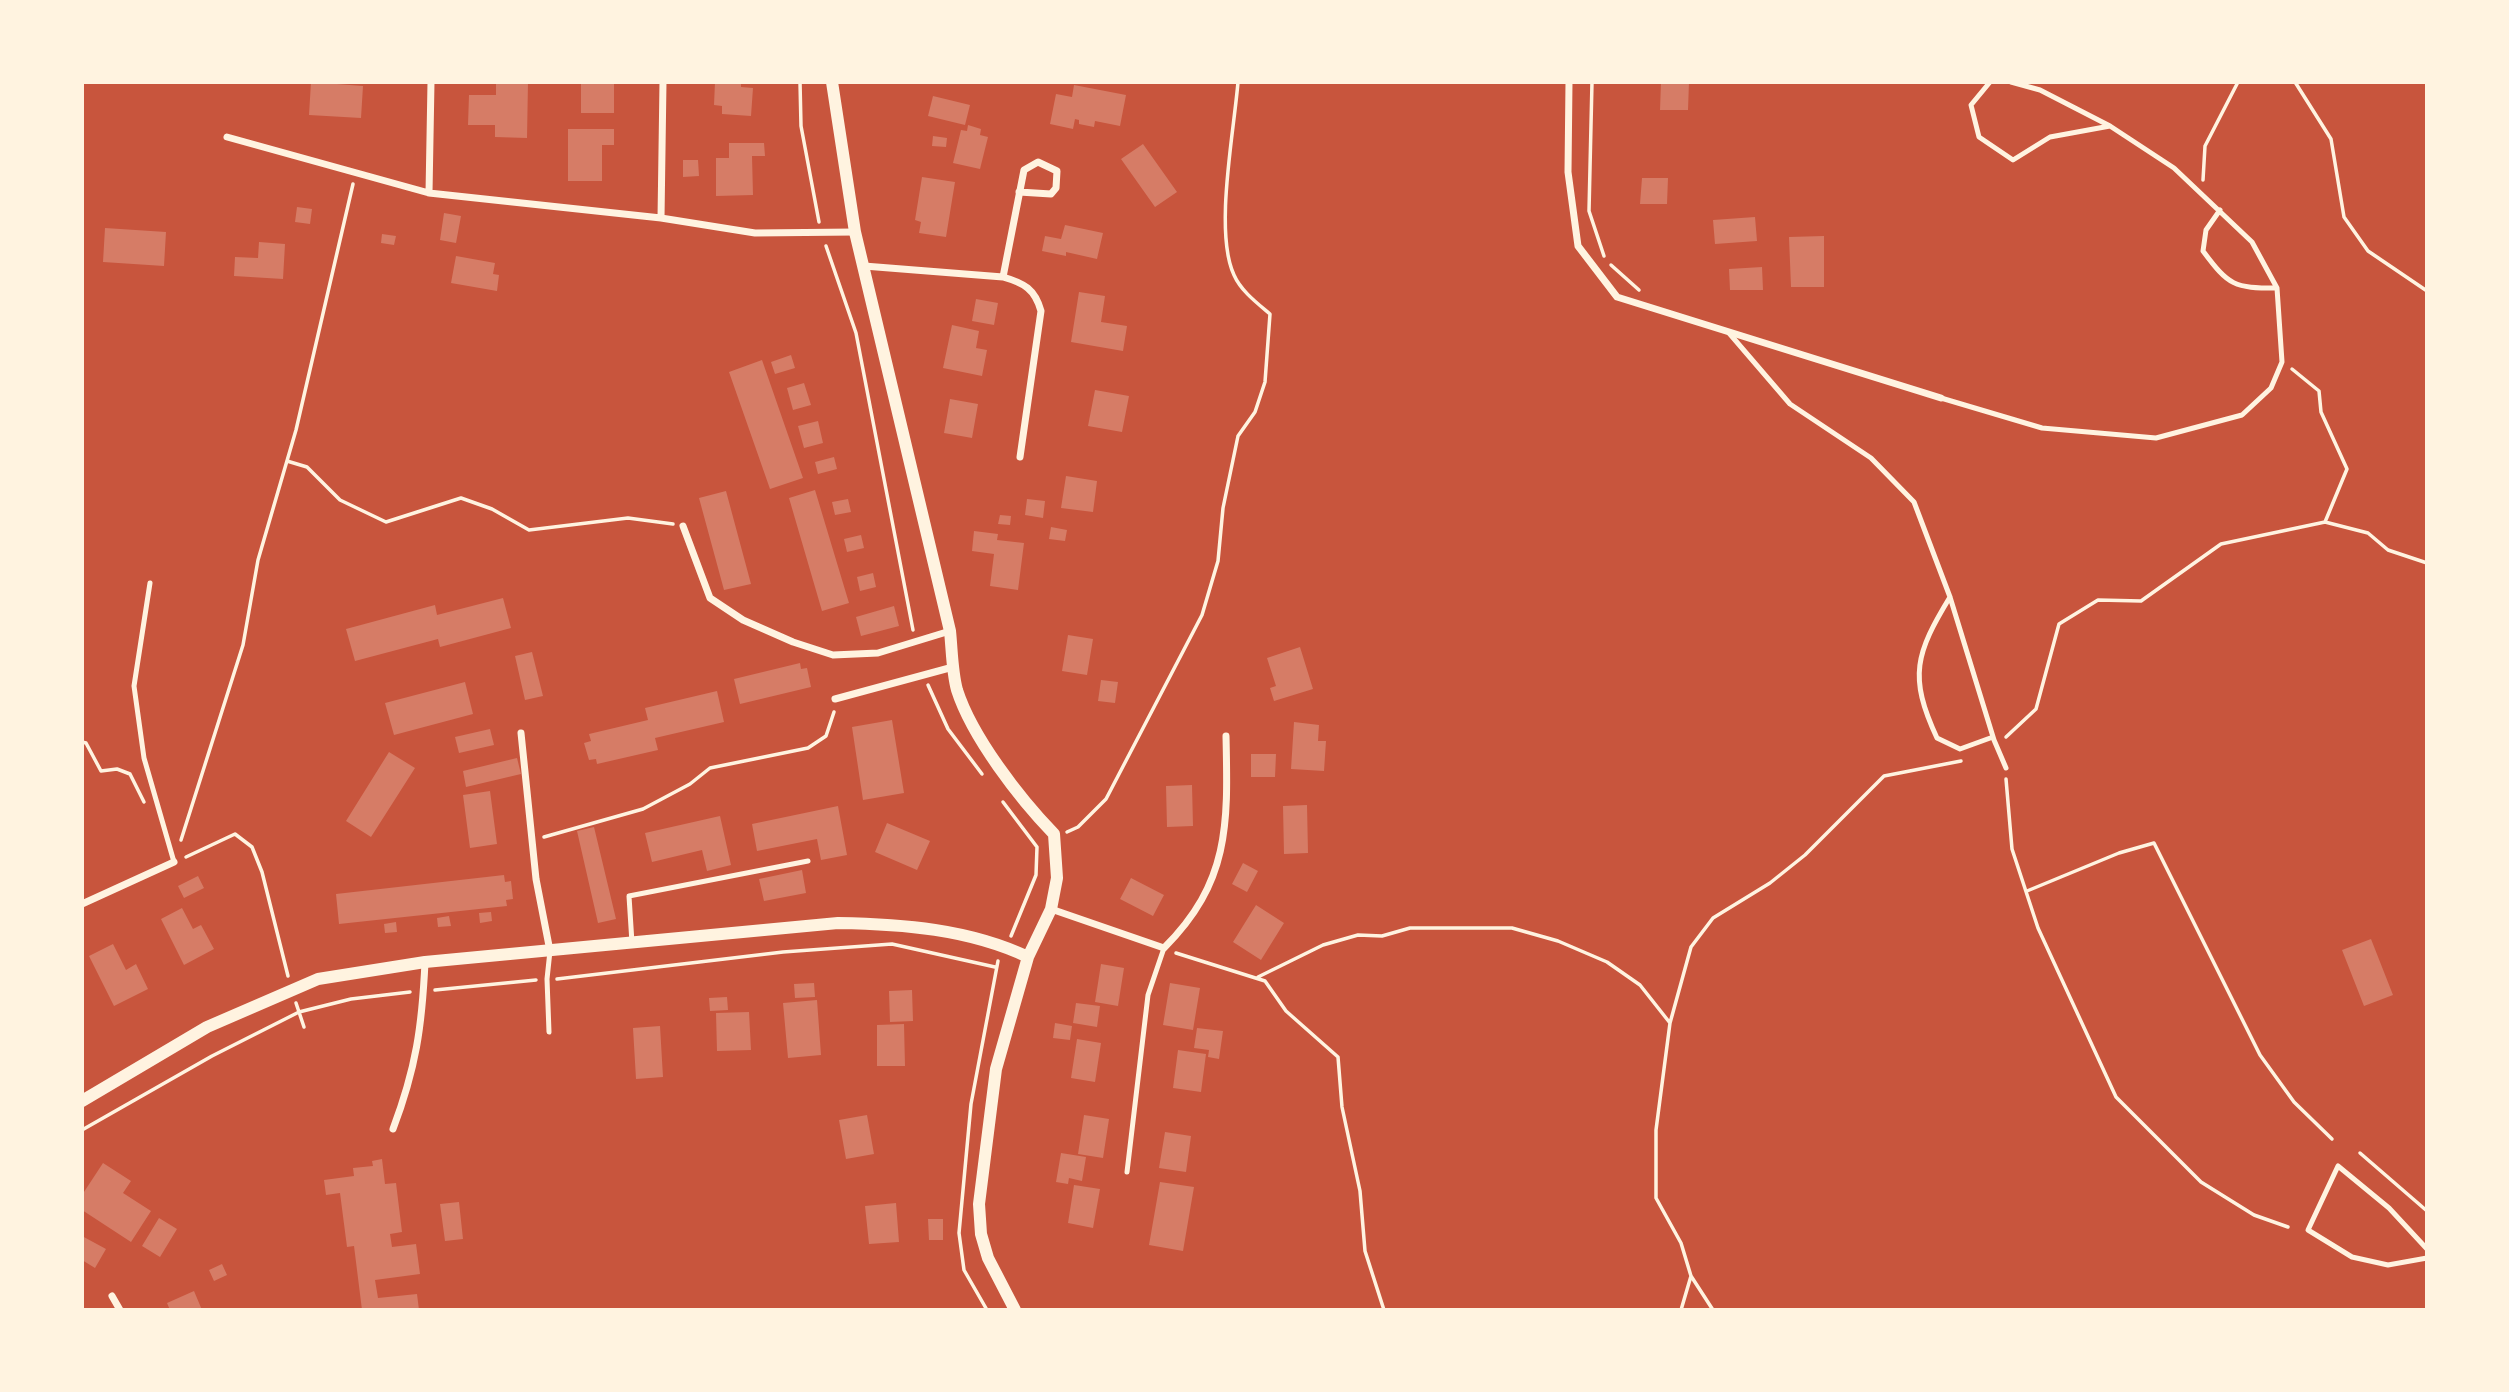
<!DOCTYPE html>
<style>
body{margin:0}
#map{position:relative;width:2509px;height:1392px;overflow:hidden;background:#c8553d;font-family:Inter,sans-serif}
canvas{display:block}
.frame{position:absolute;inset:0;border:84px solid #fff3e0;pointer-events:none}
</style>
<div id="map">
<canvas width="2509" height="1392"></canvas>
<div class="frame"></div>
</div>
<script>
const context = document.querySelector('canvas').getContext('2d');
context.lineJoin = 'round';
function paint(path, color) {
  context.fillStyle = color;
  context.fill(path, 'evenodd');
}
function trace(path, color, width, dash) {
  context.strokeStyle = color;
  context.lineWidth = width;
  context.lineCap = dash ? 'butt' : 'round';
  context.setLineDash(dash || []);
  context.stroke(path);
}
paint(new Path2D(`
 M311 82 363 86 361 118 309 115Z
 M496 82H528L527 138 495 137V125H468L469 95H496Z
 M581 82H614V113H581Z
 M715 82H741V87L753 88 751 116 722 114V106L714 105Z
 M1661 82H1689L1688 110H1660Z
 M1074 85 1126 95 1120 126 1095 121 1094 127 1079 124V120L1075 119 1073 129 1050 124 1056 94 1072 97Z
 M933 96 970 105 965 125 928 116Z
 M968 125 981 129 980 135 988 137 980 169 953 163 961 130 967 131Z
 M568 129H614V145H602V181H568Z
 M933 136 947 138 946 147 932 146Z
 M729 143H764L765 156H752L753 195 716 196V158H729Z
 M1143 144 1177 192 1155 207 1121 159Z
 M683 160H698L699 176 683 177Z
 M922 177 955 182 946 237 919 233 921 222 915 220Z
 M1642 178H1668L1667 204H1640Z
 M297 207 312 209 310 224 295 222Z
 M444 213 461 216 456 243 440 240Z
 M1755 217 1757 241 1715 244 1713 220Z
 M1065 225 1103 233 1097 259 1066 252V256L1042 251 1045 236 1061 239Z
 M105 228 166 232 164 266 103 262Z
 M382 234 396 236 394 245 381 243Z
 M1824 236V287H1791L1789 237Z
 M259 242 285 244 283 279 234 276 235 257 258 258Z
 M456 256 495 263 493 274 499 275 497 291 451 283Z
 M1762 267 1763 290H1730L1729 269Z
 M1079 292 1105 296 1101 322 1127 326 1123 351 1071 342Z
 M976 299 998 303 994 325 972 321Z
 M952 325 979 331 976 348 987 350 982 376 943 368Z
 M791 355 795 368 775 374 771 362Z
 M762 360 803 478 770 489 729 372Z
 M804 383 811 405 793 410 787 388Z
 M1095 390 1129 396 1122 432 1088 426Z
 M950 399 978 404 972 438 944 433Z
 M818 421 823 443 804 448 798 426Z
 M834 457 837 469 818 474 815 462Z
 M1066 476 1097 481 1093 512 1061 508Z
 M815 490 849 603 822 611 789 498Z
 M726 491 751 584 724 590 699 498Z
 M848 499 851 512 835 515 832 502Z
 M1027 499 1045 501 1043 518 1025 515Z
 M1000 515 1011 516 1010 525 998 524Z
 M1051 527 1067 530 1065 541 1049 539Z
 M974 531 998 534 997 540 1024 543 1018 590 990 586 994 554 972 551Z
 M861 535 864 548 847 552 844 539Z
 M873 573 876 587 860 591 857 577Z
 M503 598 511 628 440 647 438 639 355 661 346 629 435 605 437 615Z
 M894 606 899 626 861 636 856 617Z
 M1068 635 1093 639 1087 675 1062 671Z
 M1300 647 1313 689 1274 701 1270 688 1276 686 1267 658Z
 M532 652 543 696 525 700 515 656Z
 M800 663 801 669 807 668 811 687 740 704 734 679Z
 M1101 680 1118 682 1115 703 1098 701Z
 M465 682 473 714 394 735 385 703Z
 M717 691 724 722 655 738 658 750 597 764 596 759 589 760 584 743 591 741 589 734 648 720 645 708Z
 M892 720 904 793 863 800 852 727Z
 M1294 722 1319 725 1318 741H1326L1324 771 1291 769Z
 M490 729 494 745 459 753 455 737Z
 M389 752 415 768 371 837 346 821Z
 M1251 754H1276L1275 777H1251Z
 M517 758 521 774 466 787 463 771Z
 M1192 785 1193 826 1167 827 1166 786Z
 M490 791 497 844 470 848 463 795Z
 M1307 805 1308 853 1284 854 1283 806Z
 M838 806 847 855 821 860 817 839 757 851 752 824Z
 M720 816 731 865 707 871 702 850 652 862 645 833Z
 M887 823 930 841 917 870 875 852Z
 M594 827 616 919 598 923 577 831Z
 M1243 863 1258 871 1247 892 1232 884Z
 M802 870 806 893 764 901 759 879Z
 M504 875 505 882 511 881 513 899 506 900 507 906 339 924 336 894Z
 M198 876 204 888 184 898 178 886Z
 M1131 878 1164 895 1153 916 1120 899Z
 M1256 905 1284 923 1261 960 1233 942Z
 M182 908 193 929 201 925 214 949 184 965 161 919Z
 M491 912 492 921 480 923 479 913Z
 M449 916 451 926 438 927 437 918Z
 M396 922 397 932 385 933 384 924Z
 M2371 939 2393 995 2364 1006 2342 950Z
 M113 944 126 970 136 964 148 989 114 1006 89 956Z
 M1101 964 1124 968 1118 1006 1095 1002Z
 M814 983 815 997 795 998 794 984Z
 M1170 983 1200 988 1193 1030 1163 1025Z
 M912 990 913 1021 890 1022 889 991Z
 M727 997 728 1010 710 1011 709 998Z
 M817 1000 821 1055 788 1058 783 1003Z
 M1076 1003 1100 1006 1097 1027 1073 1023Z
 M749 1012 751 1050 717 1051 716 1013Z
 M1055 1023 1072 1026 1070 1040 1053 1038Z
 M904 1024 905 1066H877V1025Z
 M660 1026 663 1077 636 1079 633 1028Z
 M1197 1028 1223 1031 1219 1059 1208 1057 1209 1050 1194 1048Z
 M1077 1039 1101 1043 1095 1082 1071 1078Z
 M1178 1050 1206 1054 1201 1092 1173 1088Z
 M867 1115 874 1154 846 1159 839 1120Z
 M1084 1115 1109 1119 1103 1158 1078 1154Z
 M1165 1132 1191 1136 1186 1172 1159 1168Z
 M1061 1153 1086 1157 1082 1181 1069 1178 1068 1184 1056 1182Z
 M382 1159 385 1184 396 1183 402 1232 390 1234 392 1247 416 1244 420 1274 375 1280 378 1298 417 1294 419 1310H362L354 1246 347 1247 340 1193 326 1195 324 1180 354 1176 353 1168 373 1166 372 1161Z
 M103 1163 131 1181 123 1193 151 1211 131 1242 82 1210V1195Z
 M1160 1182 1194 1187 1183 1251 1149 1245Z
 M1074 1185 1100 1189 1093 1228 1068 1223Z
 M459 1202 463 1239 445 1241 440 1204Z
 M896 1203 899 1242 869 1244 865 1206Z
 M159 1218 177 1229 160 1257 142 1246Z
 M928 1219H943V1240H929Z
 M82 1236 106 1249 95 1268 82 1260Z
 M222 1264 227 1275 214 1281 209 1270Z
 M194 1291 202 1310H170L167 1303Z`), '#d67c66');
trace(new Path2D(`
 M800 82 801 126 819 222
 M1592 82 1589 211 1604 256
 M2295 82 2331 139 2344 217 2368 251 2427 291
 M2203 180 2205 146 2238 82
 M826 246 856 333 913 630
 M1611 265 1639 290
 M2292 369 2319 391 2321 412 2347 469 2325 522
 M287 461 307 467 340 500 386 522 461 498 492 509 529 530 628 518 673 524
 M928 685 948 729 982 774
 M2006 737 2036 709 2059 624 2098 600 2141 601 2221 544 2325 522 2368 533 2388 550 2427 563
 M82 742 86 743 101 771 117 769 130 774 144 802
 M2006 779 2012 849 2038 928 2116 1097 2201 1182 2254 1215 2288 1227
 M1003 802 1037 847 1036 875 1011 936
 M1067 832 1078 827 1106 799 1202 615 1218 561 1223 508 1238 436 1255 412 1265 382 1270 314C1257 303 1241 291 1234 275 1214 232 1234 132 1238 82
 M544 837 643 809 690 784 710 768 808 748 826 736 834 712
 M181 840 243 645 258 560 296 430 353 184
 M186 857 235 834 252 847 262 872 288 976
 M2027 891 2119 853 2154 843 2260 1055 2294 1102 2332 1139
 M1176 953 1265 981 1286 1011 1338 1057 1342 1107 1360 1191 1365 1251 1384 1310
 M1258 977 1323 945 1358 935 1382 936 1410 928H1512L1558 941 1607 962 1640 985 1670 1023
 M557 979 783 952 892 944 995 967
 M435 990 536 980
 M296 1003 304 1027
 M82 1130 212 1056 299 1012 351 999 410 992
 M2360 1153 2427 1211
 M987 1310 964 1270 959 1233 971 1104 998 961
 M1681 1310 1691 1276
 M1713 1310 1691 1276 1681 1243 1656 1198V1130L1670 1023 1691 947 1713 918 1770 883 1805 855 1884 776 1961 761`), '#fff3e0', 3.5);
trace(new Path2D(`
 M1990 82 1971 105 1979 137 2013 160 2050 137 2110 126
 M2220 210 2206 230 2203 251C2229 286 2234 288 2277 288
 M1729 333 1790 404 1871 458 1914 502 1950 597 1994 740 2006 768
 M1941 398 2042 428 2156 438 2242 415 2271 388 2282 362 2277 288 2252 242 2174 168 2110 126 2040 90 2011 82
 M150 583 134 686 144 758 174 862
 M1950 597C1916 653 1908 676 1937 738L1960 749 1993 737
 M632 943 629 896 808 861
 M549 1032 547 979 550 951
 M1127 1172 1148 995 1164 948
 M2427 1249 2389 1208 2338 1166 2308 1230 2352 1257 2388 1265 2427 1258`), '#fff3e0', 5);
trace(new Path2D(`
 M1569 82 1568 172 1578 246 1617 297 1941 398
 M227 137 429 193 661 218 755 233 855 232
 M429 193 431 82
 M661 218 663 82
 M864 266 1003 277C1024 283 1035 289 1041 311L1020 457
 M1003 277 1024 170 1038 162 1057 171 1056 188 1051 194 1019 192
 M683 526 710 598 743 620 793 642 833 655 878 653 950 631
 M835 699 953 667
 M521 733 536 879 550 951
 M82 904 174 862
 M1051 909 1164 948C1230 882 1228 824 1226 736
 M393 1129C416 1068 422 1027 425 962
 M112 1296 120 1310`), '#fff3e0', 7);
trace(new Path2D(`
 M832 82 855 232 950 631C952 650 952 672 957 690 972 737 1020 799 1054 834L1057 878 1051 909 1028 957 996 1069 979 1204 981 1234 988 1258 1015 1310
 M82 1101 207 1027 318 979 425 962 838 923C902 924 969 929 1028 957`), '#fff3e0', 12);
</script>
